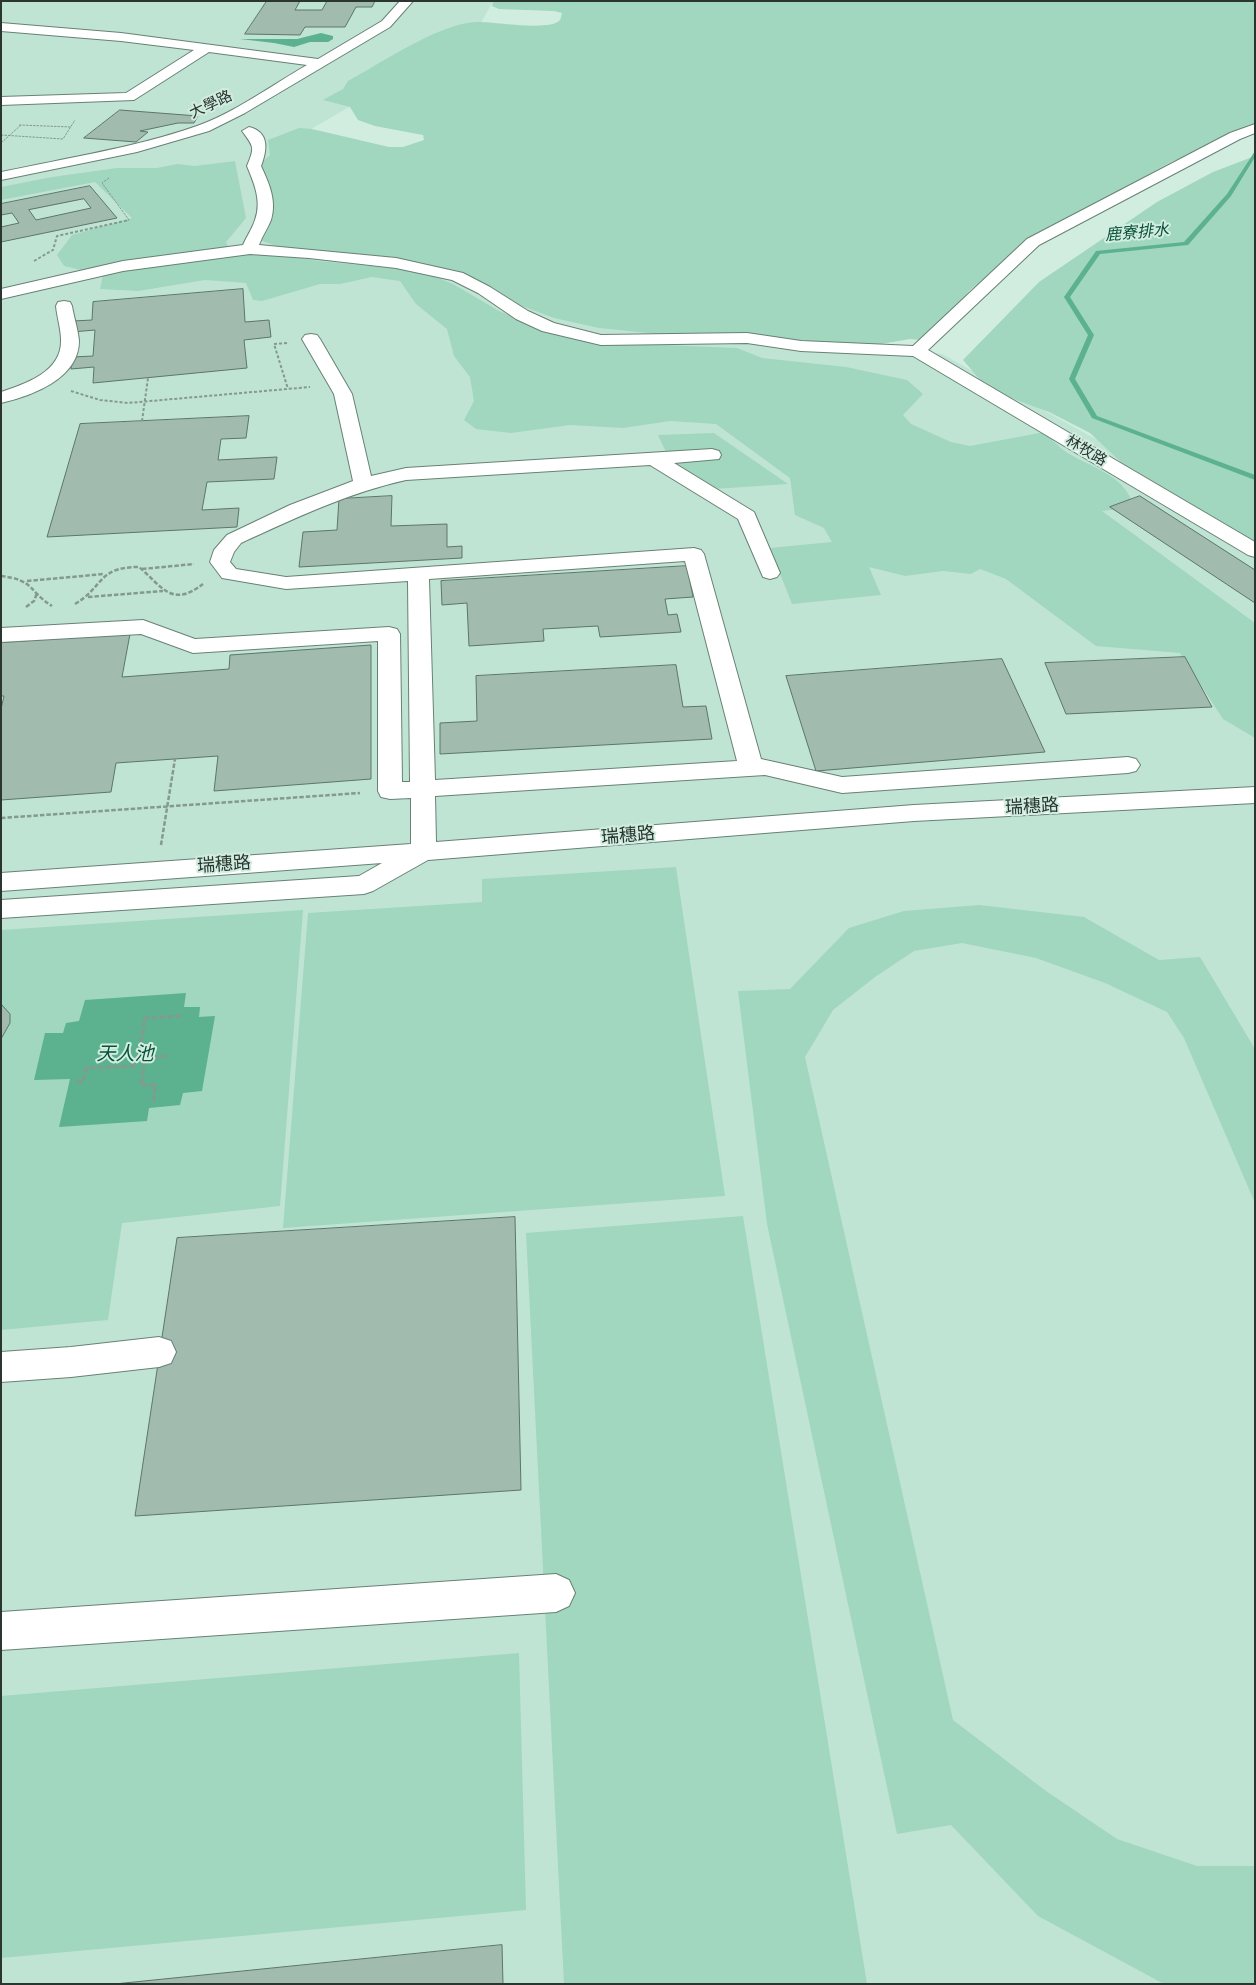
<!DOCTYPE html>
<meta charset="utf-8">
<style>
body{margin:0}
#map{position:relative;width:1256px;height:1985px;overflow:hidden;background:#d1ede0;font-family:Arial,sans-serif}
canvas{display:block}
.frame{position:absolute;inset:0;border:2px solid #2b3631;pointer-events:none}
</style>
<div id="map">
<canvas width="1256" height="1985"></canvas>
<div class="frame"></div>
</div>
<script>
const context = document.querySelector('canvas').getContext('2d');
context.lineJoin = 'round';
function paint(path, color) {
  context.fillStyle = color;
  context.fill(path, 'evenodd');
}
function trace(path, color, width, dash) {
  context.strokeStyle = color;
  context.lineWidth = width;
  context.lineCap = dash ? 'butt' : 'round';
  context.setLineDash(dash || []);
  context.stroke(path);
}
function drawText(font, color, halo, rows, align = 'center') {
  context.font = font + ' Arial,"Noto Sans TC",sans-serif';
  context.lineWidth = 4;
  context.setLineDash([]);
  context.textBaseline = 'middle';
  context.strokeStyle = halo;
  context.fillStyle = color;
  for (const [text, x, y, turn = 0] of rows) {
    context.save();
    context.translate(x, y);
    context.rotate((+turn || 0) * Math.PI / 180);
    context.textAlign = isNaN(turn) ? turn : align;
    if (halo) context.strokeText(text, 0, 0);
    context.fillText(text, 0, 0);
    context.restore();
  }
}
paint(new Path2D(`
 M1 1H493L475 34 287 143 636 315 942 354 1255 527V1984H1Z`), '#c0e4d3');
paint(new Path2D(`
 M493 1H1255V127L1171 162 1039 235 970 290 929 341 910 339 835 352 599 328 554 318 501 298 460 275 434 266 276 246 257 239 268 213 255 169 270 155 268 140 299 128 312 129 389 147H403L424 140 423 135 375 126 358 120 350 107 323 100 343 89 348 81C383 62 438 24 476 22 492 21 550 32 560 20 561 18 561 16 562 13L554 11 499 9 492 6Z
 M1255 156V542L1125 466 1090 433 1049 412 989 390 963 360 1039 282 1157 202 1213 172Z
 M235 161 246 218 226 242 231 253 285 255 319 261 421 271 453 284 499 311 535 326 638 344 737 348 762 358 846 367 907 380 923 394 903 415 911 424 951 442 970 446 1045 432C1050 438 1056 444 1062 449 1088 468 1124 472 1134 507L1102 511 1255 623V738L1223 719 1180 653 1096 646 1006 579 980 569 971 574 943 571 905 576 869 567 881 595 792 604 770 548 832 542 824 528 795 515 790 478 716 424 670 421 623 428 570 425 511 433 476 429 464 420 474 401 470 377 454 356 447 329 416 304 400 281 372 277 340 284H320L262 301 253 300 246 283 205 280 138 291 100 289 103 275 64 266 57 255 72 235 132 218 95 182 1 200V187L52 177 117 168H157L177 164 195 166Z
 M714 433 788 484 714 489 671 463 658 435Z
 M676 867 725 1196 283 1228 308 913 482 902V879Z
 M979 905 1084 917 1159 960 1200 957 1255 1049V1203L1184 1038 1167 1012 1105 983 1036 958 962 943 914 951 875 977 833 1010 805 1057 953 1720 1046 1791 1117 1839 1197 1866H1255V1984H1164L1038 1916 951 1825 897 1834 767 1224 738 991 790 989 849 928 904 911Z
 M303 910 280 1206 122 1223 108 1320 1 1330V930Z
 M743 1216 867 1984H564L526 1233Z
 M519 1653 526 1910 1 1958V1696Z`), '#a1d6bf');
paint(new Path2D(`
 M321 33 333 36V39L328 42H310L294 47 274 43 240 39H297Z
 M186 993 184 1007H200L199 1017 215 1016 202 1091 183 1093 180 1105 149 1108 147 1121 59 1127 70 1079 34 1080 45 1033H63L66 1023 79 1021 85 1000Z`), '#5cb18f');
paint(new Path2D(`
 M1255 151V157L1231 196 1188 245 1100 254 1070 297 1094 335 1075 379 1097 416 1255 475V480L1092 418 1069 379 1088 335 1064 297 1096 251 1184 242 1227 194Z`), '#5cb18f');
const building = new Path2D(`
 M267 1H300L295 10H322L327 1H375L372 7H356L345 27H305L300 35 245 34Z
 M120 110 198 116 194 123H178L140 131 148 132 136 142 84 138Z
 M90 186 117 218 1 242V227L19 223 12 213 1 215V204ZM84 199 91 208 36 220 29 210Z
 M243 289 245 322 269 320 271 337 244 340 247 368 93 383 94 367 71 369 72 357 93 356 95 330 72 332 73 321 92 320 93 302Z
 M249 416 246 438 221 439 218 460 277 457 274 479 207 482 202 510 239 508 237 527 47 537 80 424Z
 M392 496 391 526 447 524V547L462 546V558L299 567 303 532 337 530 339 499Z
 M1140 496 1255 570V603L1110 507Z
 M687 566 693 597 665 599 668 615 677 614 681 632 600 637 598 626 543 629 544 641 469 646 467 603 442 605 441 581Z
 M130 634 122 677 229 669 230 655 371 645V779L214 791 218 756 116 763 111 792 1 800V709L4 696H1V643Z
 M1185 657 1212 707 1066 714 1045 663Z
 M1002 659 1045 752 816 771 786 676Z
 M676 665 683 707 706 706 712 739 440 754V723L477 721 476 676Z
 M1 1004 10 1014V1023L1 1039Z
 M515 1217 521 1490 135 1516 177 1238Z
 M502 1945 503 1984H115Z`);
paint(building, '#a1bbaf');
trace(building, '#5d766b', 1);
const minor = new Path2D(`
 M400 1H413L390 27 245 113 209 131 137 152 1 180V172C67 158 134 148 197 126 236 112 272 85 307 65L209 52 134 100 1 105V97L126 93 194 50 121 41 1 31V23L121 33 318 59 382 21Z
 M1255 124V133L1240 139 1039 245 928 350 1255 542V557L1248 555 913 356 801 351 747 343 601 345 542 331 516 319 478 293 452 280 396 268 309 258 250 254 123 271 1 299V289L123 261 243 245C247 236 252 229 255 220 262 201 254 183 247 166 255 147 254 147 242 131L249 127C270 132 267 151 261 166 269 183 277 201 271 220 268 228 262 236 259 245L396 258 463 273 490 287 528 311 554 323 601 335 747 333 801 341 913 346 1027 239 1230 133Z
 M64 301 70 302 72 306C74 318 78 329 79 341 79 379 31 396 1 403V392C25 384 62 372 61 340 61 329 57 317 56 306L58 302Z
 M311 334 317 335 320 339 352 394 371 476 406 468 712 449 719 451 721 455 719 459 674 463 754 512 780 573 777 577 770 579 763 577 738 519 650 465 406 480C348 493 295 518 241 543L234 552 230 562 236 569 286 577 694 548 701 550 704 554 761 759 842 777 1128 757 1136 759 1140 765 1136 771 1128 773 842 793 765 775 435 796 436 842 914 805 1255 787V803L914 821 428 860 373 891 364 894 1 918V900L359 876 382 863 1 891V873L411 844V798L390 799 381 797 378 791V641L193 653 141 634 1 642V628L143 620 195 639 389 627 397 629 400 634 402 782H410L408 581 286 589 222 578 210 562 214 550 227 535 290 505 353 481 334 394 302 339 305 335ZM685 561 737 761 435 780 429 579Z
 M159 1337 171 1341 176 1352 171 1363 159 1367 71 1377 1 1382V1352L71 1347Z
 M556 1574 569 1580 575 1593 569 1606 556 1612 1 1650V1612Z`);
trace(minor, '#688175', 2);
trace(new Path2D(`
 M19 125 71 127
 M1 135 63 139 75 120
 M1 143 21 125
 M109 178 102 183 129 220 124 221`), '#84998f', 1, [2.5, 1]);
trace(new Path2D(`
 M34 261 53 250 57 236 129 220
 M287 343 274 344 288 389
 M71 391 100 400 128 403 310 387
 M142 421 148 378`), '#84998f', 2, [3, 2]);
trace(new Path2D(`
 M142 569 194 564
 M1 576C35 580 28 591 52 606
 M27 581 104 574
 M88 597 163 591
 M75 604C105 586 97 567 139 567 161 585 171 609 203 584
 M26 607 34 601 37 593
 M1 818 360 793
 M161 845 175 759`), '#84998f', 2.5, [4.5, 2]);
trace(new Path2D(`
 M145 1058 167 1056
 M77 1082H83L86 1068 135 1066 138 1058
 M154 1101 155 1085H141L145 1058H138L145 1018 181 1016`), '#84998f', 3, [5.5, 2.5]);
paint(minor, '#fff');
drawText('15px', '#2b3631', '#d1ede0', [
 ["大學路",211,105,-25],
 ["林牧路",1086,451,31]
]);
drawText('italic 16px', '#0a513b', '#d1ede0', [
 ["鹿寮排水",1137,233,-5]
]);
drawText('18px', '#2b3631', '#d1ede0', [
 ["瑞穗路",1032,807,-3],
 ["瑞穗路",628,836,-5],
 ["瑞穗路",224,865,-4]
]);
drawText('italic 19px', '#0a513b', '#d1ede0', [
 ["天人池",125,1055]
]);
</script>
